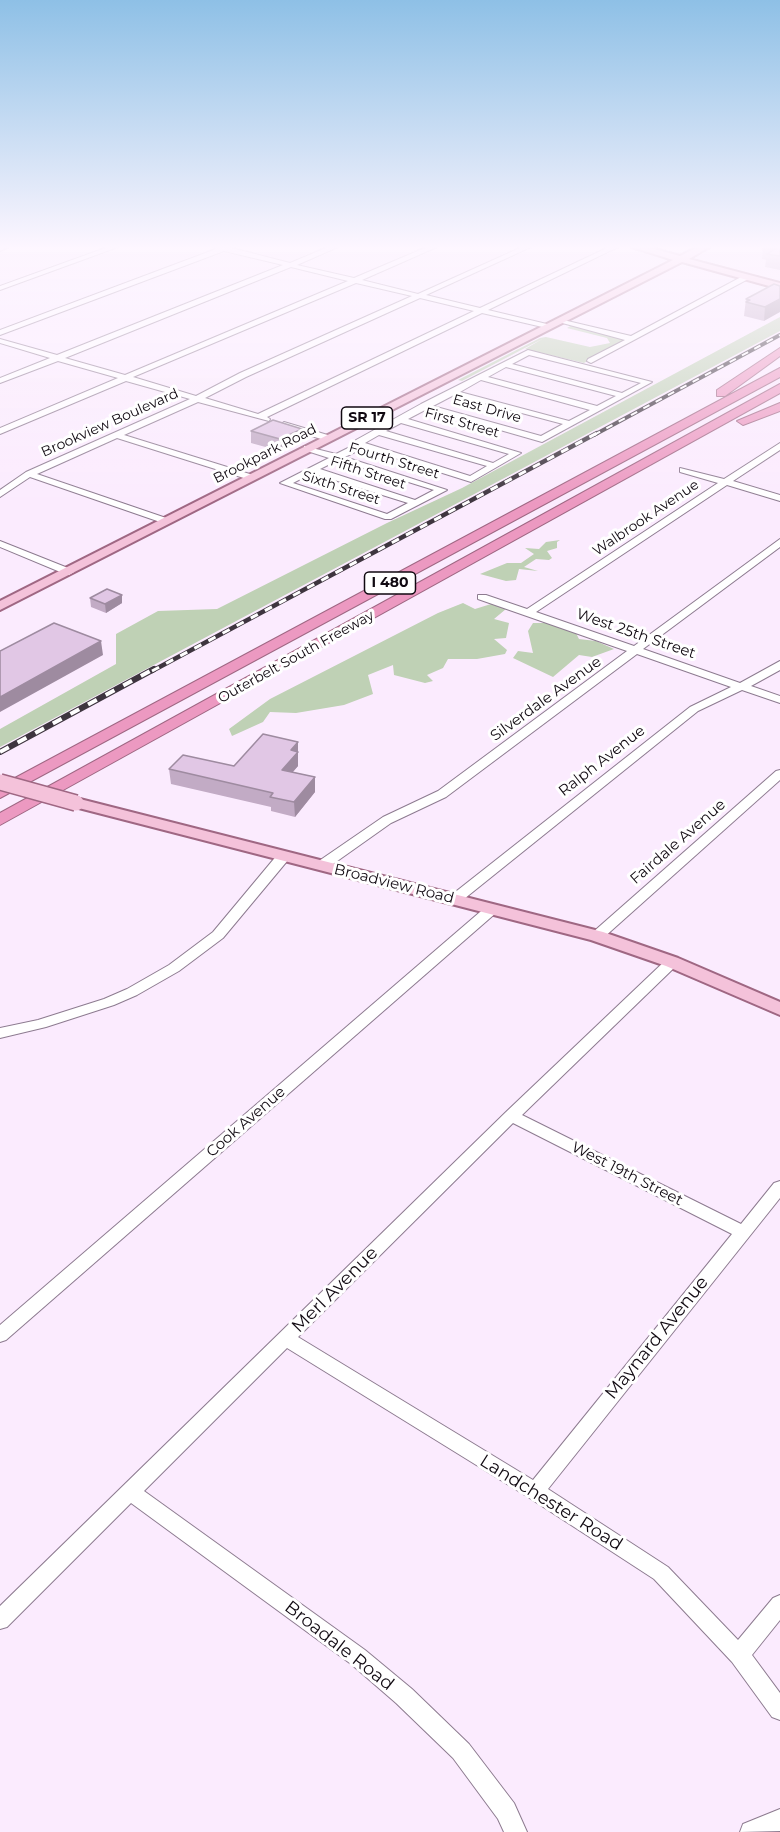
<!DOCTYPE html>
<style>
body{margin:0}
canvas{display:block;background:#fbebfe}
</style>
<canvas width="780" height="1832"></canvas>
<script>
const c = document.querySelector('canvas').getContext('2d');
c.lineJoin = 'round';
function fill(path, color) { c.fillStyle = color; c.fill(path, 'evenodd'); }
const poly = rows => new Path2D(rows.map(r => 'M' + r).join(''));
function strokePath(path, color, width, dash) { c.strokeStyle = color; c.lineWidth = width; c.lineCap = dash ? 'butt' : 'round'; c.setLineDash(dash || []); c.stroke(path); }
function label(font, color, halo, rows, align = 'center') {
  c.font = font + ' Montserrat,sans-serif'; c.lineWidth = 6; c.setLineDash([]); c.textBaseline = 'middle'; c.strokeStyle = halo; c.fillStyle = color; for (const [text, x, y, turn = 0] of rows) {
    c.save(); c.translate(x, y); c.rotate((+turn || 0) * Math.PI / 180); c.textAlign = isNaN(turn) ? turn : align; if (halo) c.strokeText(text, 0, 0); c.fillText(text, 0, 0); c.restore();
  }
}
fill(poly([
 [780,317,780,331,0,747,0,729,116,664,116,634,158,611,217,609,387,523,462,488],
 [572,325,629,339,584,363,525,349,544,338,462,381,458,380,540,338,546,337,590,347,610,343,607,338,567,328],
 [560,540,557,542,557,548,547,551,552,558,549,560,536,559,524,567,538,571,519,569,516,580,506,581,480,574,507,563,521,563,534,554,525,548,539,549,546,542],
 [463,603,475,609,491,604,506,609,494,619,509,623,506,638,494,639,507,650,505,654,477,659,448,659,443,668,427,675,433,681,425,683,394,675,393,665,368,675,373,694,344,705,296,713,270,712,263,722,232,736,229,729,270,699,438,613],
 [533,623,547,623,576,633,579,639,596,641,614,649,592,657,579,655,553,677,513,658,518,651,533,653,528,631]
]), '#bfd1b5');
const minor = poly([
 [0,247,8,247,0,251,0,247],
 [108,247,118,247,0,290,0,286,108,247],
 [213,247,228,247,290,263,328,247,338,247,297,265,354,278,427,247,437,247,362,280,418,294,522,247,531,247,426,295,480,308,609,247,618,247,488,310,551,325,551,329,482,313,267,417,270,419,269,421,198,402,124,435,253,475,253,479,247,479,117,438,37,474,169,519,169,523,163,523,30,477,0,497,0,490,26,472,190,399,126,381,0,434,0,428,118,378,58,361,0,383,0,378,50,358,0,343,0,339,57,355,283,265,224,251,0,335,0,330,216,249,213,247],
 [291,267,348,281,125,375,65,358,291,267],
 [356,283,412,296,240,373,196,396,133,377,356,283],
 [420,298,474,311,258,414,205,398,246,377,420,298],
 [743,276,750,278,591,363,587,361,588,359,625,340,555,321,559,319,631,336,743,276],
 [528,350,652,382,542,442,427,409,408,419,521,453,471,482,363,448,345,457,447,490,391,519,385,519,280,483,329,458,304,450,304,446,336,454,356,444,356,440,421,404,528,350],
 [529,355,641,383,622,393,512,364,529,355],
 [506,367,616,396,597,406,488,377,506,367],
 [481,380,590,410,569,421,460,392,481,380],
 [454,395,563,424,541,436,433,406,454,395],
 [401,423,509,454,493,463,386,431,401,423],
 [379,435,487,466,470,476,365,443,379,435],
 [338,460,434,490,415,500,320,469,338,460],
 [312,473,408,503,387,514,293,483,312,473],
 [284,422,331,436,332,438,328,441,281,427,280,425,284,422],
 [780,443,780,450,733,481,780,495,780,501,727,485,536,612,634,646,780,539,780,547,643,649,740,683,780,661,780,670,751,686,780,696,780,703,742,690,698,711,459,903,449,903,447,900,449,897,690,707,731,687,637,654,446,797,391,823,326,869,316,869,314,866,316,863,383,817,438,791,627,651,478,599,478,595,486,595,527,609,718,483,680,472,680,468,724,479,780,443],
 [0,541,73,570,74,572,69,575,65,574,0,547,0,541],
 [780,770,780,780,602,939,592,939,590,936,592,933,776,771,780,770],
 [283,853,288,854,289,857,288,860,223,938,179,971,137,995,114,1005,46,1027,0,1038,0,1028,38,1020,104,999,127,989,169,965,213,932,278,854,283,853],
 [492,905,497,906,499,909,497,912,6,1340,0,1342,0,1325,487,906,492,905],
 [672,958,677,959,679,962,677,965,522,1115,741,1224,774,1183,780,1181,780,1198,548,1489,668,1567,738,1640,773,1598,780,1595,780,1620,752,1655,780,1693,780,1720,772,1717,732,1662,654,1579,528,1497,287,1348,144,1491,365,1650,412,1689,469,1744,514,1803,527,1832,504,1832,498,1819,453,1758,396,1703,351,1664,131,1503,7,1627,0,1629,0,1606,506,1112,667,959,672,958],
 [513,1123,732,1234,533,1480,298,1337,513,1123],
 [780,1809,780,1831,740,1832,743,1824,780,1809]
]);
const major = poly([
 [632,247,647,247,680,256,698,247,709,247,689,259,780,283,780,289,682,262,0,610,0,601,673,260,632,247],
 [76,798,603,932,678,958,780,1002,780,1015,666,966,591,940,71,806,68,803,76,798]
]);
const highway = poly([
 [780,348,780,356,725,396,717,396,717,390,780,348],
 [780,368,780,377,0,798,0,786,780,368],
 [780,384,780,393,0,825,0,813,780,384],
 [780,403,780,411,743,425,737,421,780,403]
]);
strokePath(minor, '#8d7b90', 2);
strokePath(major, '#9f6783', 4);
strokePath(highway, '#9f6783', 2);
fill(minor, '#fff');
fill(major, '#f4c2da');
fill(highway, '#ec99c1');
const railFar2 = poly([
 [594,435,780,335]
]);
const railFar1 = poly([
 [152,671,597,433]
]);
const rail = poly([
 [0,752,154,669]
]);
strokePath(railFar2, '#3e353f', 4);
strokePath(railFar1, '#3e353f', 4.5);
strokePath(rail, '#3e353f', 6);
strokePath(railFar2, '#fff', 2, [7]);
strokePath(railFar1, '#fff', 3, [8]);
strokePath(rail, '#fff', 4, [10]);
const majorBridge = poly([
 [0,782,76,803]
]);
strokePath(majorBridge, '#9f6783', 18, []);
strokePath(majorBridge, '#f4c2da', 15);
fill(poly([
 [763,247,780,247,780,270,765,267,766,260,762,259],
 [774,284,764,321,744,316,746,299],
 [302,429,302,440,280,451,251,443,251,431],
 [90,598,122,603,106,613,91,607],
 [298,757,298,766,293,772,315,777,315,792,295,817,271,811,271,807,171,784,169,769,234,766]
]), '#c2abc5');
fill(poly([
 [780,299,780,312,764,321,765,307],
 [302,429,302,440,280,451,280,439],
 [122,595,122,603,106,613,105,604],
 [101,641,103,655,0,712,0,697],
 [298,742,298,766,282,784,282,770,291,750],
 [315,777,315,792,295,817,294,802]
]), '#9e8ba0');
const building = poly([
 [773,247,780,247,780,256,767,254,777,248,773,247],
 [774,284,780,286,780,299,765,307,746,302,750,300,746,299,774,284],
 [273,420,302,429,280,439,251,431,273,420],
 [107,589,122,595,105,604,90,598,107,589],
 [54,623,101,641,0,697,0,651,54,623],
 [263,734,298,742,291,750,298,752,282,770,315,777,294,802,270,797,273,793,169,769,183,755,234,766,263,734]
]);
fill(building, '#e1c7e5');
strokePath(building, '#9e8ba0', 1.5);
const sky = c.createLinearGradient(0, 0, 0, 504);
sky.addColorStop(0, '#8ec0e6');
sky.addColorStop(0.49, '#fdf6ff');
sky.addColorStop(1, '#fdf6ff00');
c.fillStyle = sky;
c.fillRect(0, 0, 780, 504);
label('14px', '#100911', '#fff', [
 ["East Drive",487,409,16],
 ["Brookview Boulevard",110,423,-24],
 ["First Street",462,423,16],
 ["Brookpark Road",265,454,-27],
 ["Fourth Street",394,461,17],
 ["Fifth Street",368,473,18],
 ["Sixth Street",341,488,18],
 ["Walbrook Avenue",646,518,-34],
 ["Outerbelt South Freeway",296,657,-29]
]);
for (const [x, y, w] of [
 [367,418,51],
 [390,583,51]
]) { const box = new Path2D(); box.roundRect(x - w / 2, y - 11, w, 22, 4.5); c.fillStyle = '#fff'; c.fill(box); strokePath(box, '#100911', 1.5); }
label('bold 14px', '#100911', null, [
 ["SR 17",367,418],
 ["I 480",390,583]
]);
label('15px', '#100911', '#fff', [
 ["West 25th Street",636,634,19],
 ["Silverdale Avenue",546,699,-36],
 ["Ralph Avenue",602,761,-38],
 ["Fairdale Avenue",678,842,-41],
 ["Broadview Road",394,884,14],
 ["Cook Avenue",246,1122,-41],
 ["West 19th Street",627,1174,27]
]);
label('18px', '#100911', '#fff', [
 ["Merl Avenue",335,1290,-45],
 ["Maynard Avenue",657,1338,-51],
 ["Landchester Road",551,1503,32],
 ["Broadale Road",339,1646,38]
]);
</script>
